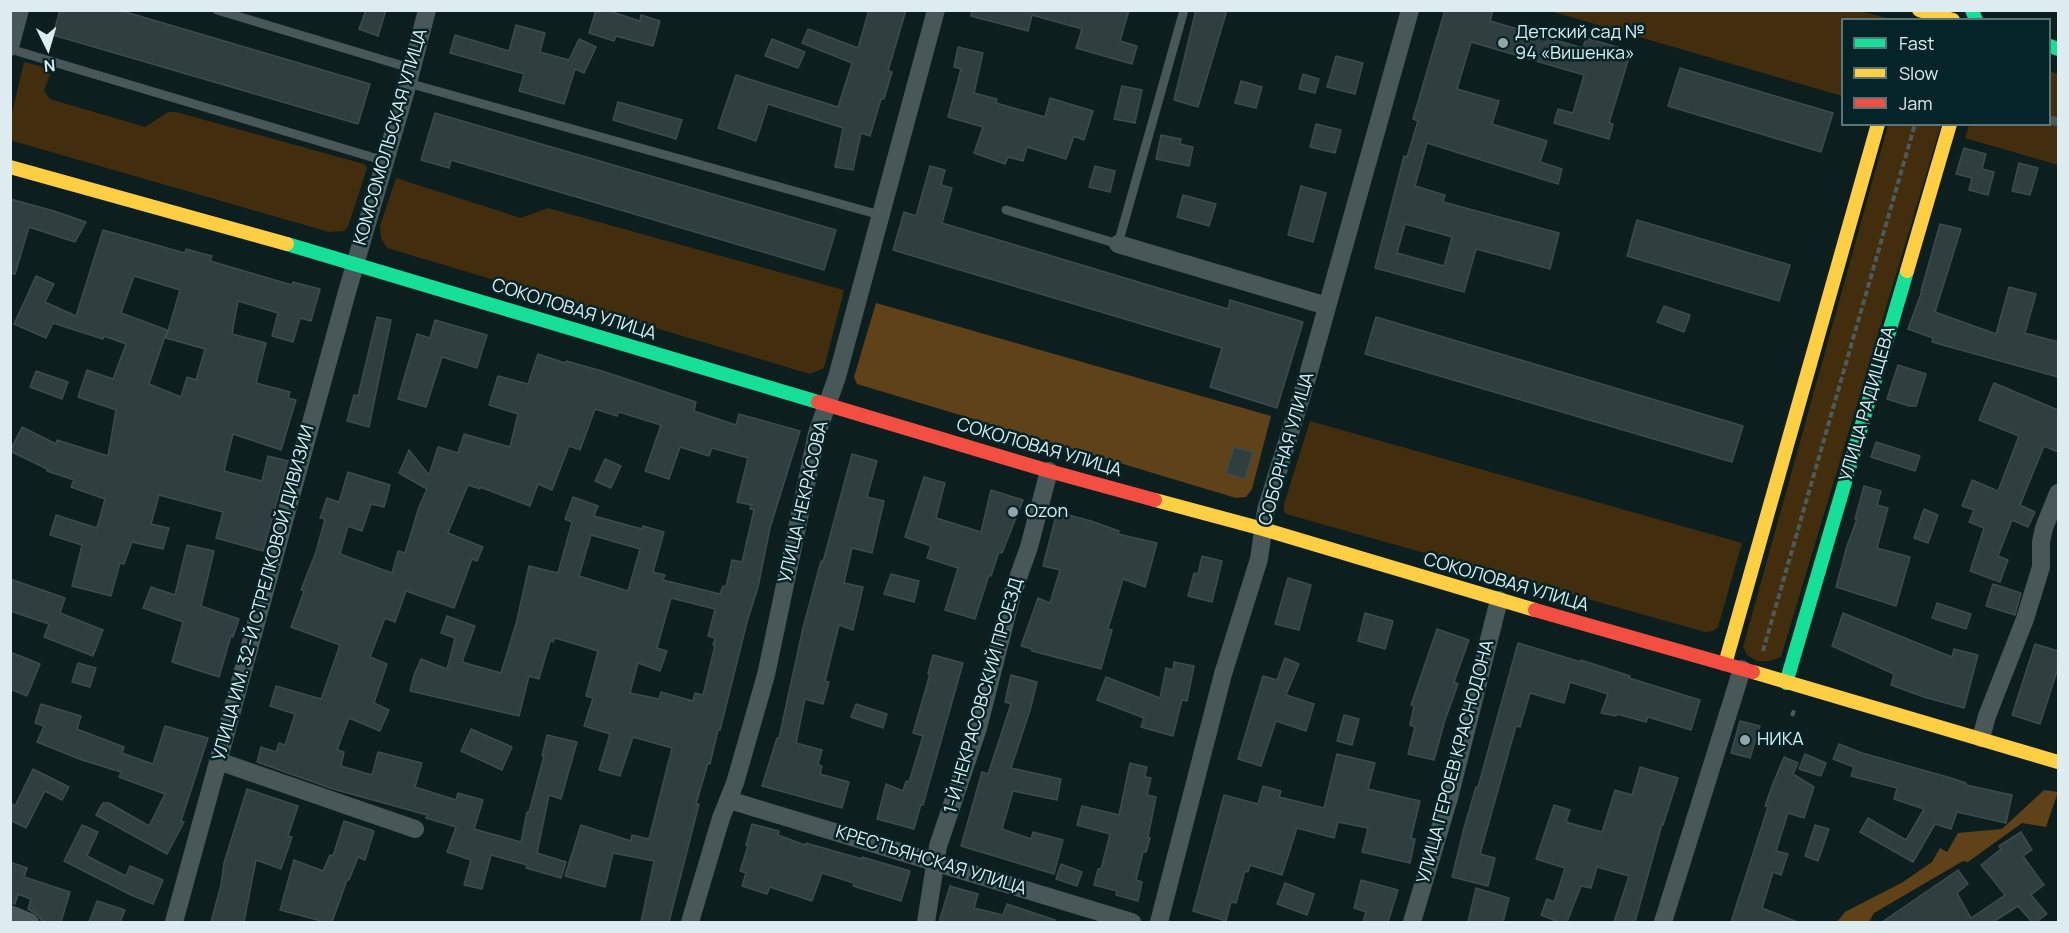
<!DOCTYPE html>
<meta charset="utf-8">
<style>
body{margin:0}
#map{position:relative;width:2069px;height:933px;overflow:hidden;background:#0d1e1f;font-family:Manrope,sans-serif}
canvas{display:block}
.frame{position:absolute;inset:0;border:12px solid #ddedef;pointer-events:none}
.legend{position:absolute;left:1841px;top:18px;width:210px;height:108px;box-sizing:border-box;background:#052427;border:2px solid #5b7477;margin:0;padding:8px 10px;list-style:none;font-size:18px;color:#ddedef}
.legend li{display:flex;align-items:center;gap:12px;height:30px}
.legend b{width:30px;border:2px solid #5b7477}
.north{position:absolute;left:18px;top:18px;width:60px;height:60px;-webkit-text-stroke:4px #052427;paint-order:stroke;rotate:175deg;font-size:16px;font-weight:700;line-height:24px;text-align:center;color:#ddedef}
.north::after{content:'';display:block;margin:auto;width:21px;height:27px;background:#ddedef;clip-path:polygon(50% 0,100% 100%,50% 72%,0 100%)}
</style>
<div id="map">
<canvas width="2069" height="933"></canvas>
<div class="frame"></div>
<ul class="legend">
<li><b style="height:8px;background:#16e098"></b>Fast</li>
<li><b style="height:8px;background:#ffcf43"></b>Slow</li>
<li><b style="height:8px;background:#f24e42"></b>Jam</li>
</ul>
<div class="north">N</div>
</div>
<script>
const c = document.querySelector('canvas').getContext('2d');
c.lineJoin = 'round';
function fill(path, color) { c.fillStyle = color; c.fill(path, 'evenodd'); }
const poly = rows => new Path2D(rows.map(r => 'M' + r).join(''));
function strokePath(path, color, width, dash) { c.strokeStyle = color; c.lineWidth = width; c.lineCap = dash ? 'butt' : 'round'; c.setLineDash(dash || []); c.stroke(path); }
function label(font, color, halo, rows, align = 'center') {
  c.font = font + ' Manrope,sans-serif'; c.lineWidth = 5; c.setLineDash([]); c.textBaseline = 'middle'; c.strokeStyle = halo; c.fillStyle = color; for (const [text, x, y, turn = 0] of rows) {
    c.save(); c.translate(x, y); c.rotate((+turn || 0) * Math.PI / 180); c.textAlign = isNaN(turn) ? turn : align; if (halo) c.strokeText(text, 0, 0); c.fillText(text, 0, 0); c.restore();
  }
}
fill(poly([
 [1859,11,1890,19,1842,20,1842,96,1550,11],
 [24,62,44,67,50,74,44,91,50,99,145,127,168,112,176,112,364,164,367,168,348,227,344,231,329,232,13,141,11,138,11,117],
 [2050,71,2058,74,2058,165,1965,138,1969,125,2050,124],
 [1888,125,1941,125,1781,657,1770,661,1757,661,1747,655,1743,647],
 [396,178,521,218,548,208,844,290,824,368,810,374,387,248,381,238,380,226],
 [1310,421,1742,543,1718,627,1713,631,1705,632,1286,514,1284,511,1284,504]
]), '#422d0d');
fill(poly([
 [876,303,1271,416,1252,489,1246,497,1236,498,857,384,854,377],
 [2044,790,2058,792,2046,827,2022,823,1968,862,1963,861,1874,913,1869,922,1837,922,1845,912,1903,882,1932,862,1940,848,1947,852,1958,833,2002,829]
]), '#604219');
const building = poly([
 [60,10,119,10,370,84,358,124,53,35,60,10],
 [366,10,386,10,378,36,359,29,366,10],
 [596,10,606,10,640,21,641,15,660,21,653,46,616,36,614,41,589,33,596,10],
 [869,10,906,10,888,71,892,72,884,99,881,99,870,136,861,133,853,170,835,167,843,128,768,104,756,141,718,128,736,75,838,107,852,63,802,43,808,29,858,48,869,10],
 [972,10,1129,10,1120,41,1137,46,1132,64,1076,48,1082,29,1032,15,1028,31,971,16,972,10],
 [1196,10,1227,10,1198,107,1174,100,1196,10],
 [1445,10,1493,10,1490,21,1583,48,1586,38,1631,51,1609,123,1613,124,1609,139,1554,123,1558,109,1573,113,1584,75,1471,42,1457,89,1499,101,1492,124,1547,141,1540,162,1562,169,1558,184,1427,143,1415,186,1445,195,1443,202,1559,233,1550,269,1476,249,1464,292,1375,268,1404,156,1407,157,1418,121,1413,119,1445,10],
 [1405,224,1452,237,1444,266,1397,253,1405,224],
 [516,25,545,33,540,52,569,60,579,39,596,47,584,73,575,69,564,104,519,91,524,74,450,53,455,35,509,51,516,25],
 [772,39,805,52,798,68,765,56,772,39],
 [958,47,983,53,974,93,997,99,996,103,1045,117,1050,98,1093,111,1084,140,1074,136,1066,159,1027,147,1023,161,1008,157,1005,164,974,153,983,127,948,117,961,69,954,67,958,47],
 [1336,56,1363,63,1355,94,1327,87,1336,56],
 [1680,68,1833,113,1821,152,1668,106,1680,68],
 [1303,74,1319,79,1315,93,1299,89,1303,74],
 [1241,81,1262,87,1256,108,1235,103,1241,81],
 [1122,86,1142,90,1135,123,1114,119,1122,86],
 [618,102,682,120,676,139,613,120,618,102],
 [435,113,836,230,824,270,451,160,449,168,421,160,435,113],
 [1316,124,1341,130,1335,153,1310,147,1316,124],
 [1161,135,1181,139,1180,144,1193,147,1189,166,1156,159,1161,135],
 [1964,148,1986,154,1982,169,1994,172,1988,195,1969,190,1972,178,1956,174,1964,148],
 [2019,163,2038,168,2030,195,2012,191,2019,163],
 [930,166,945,170,941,185,952,188,942,223,1228,309,1230,300,1303,322,1277,408,1210,387,1222,348,893,250,904,212,916,216,930,166],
 [1095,166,1115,171,1110,192,1089,187,1095,166],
 [1301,186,1326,193,1313,242,1288,235,1301,186],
 [1183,195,1216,204,1209,226,1177,217,1183,195],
 [10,199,54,211,86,222,75,242,29,227,15,274,10,273,10,199],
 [1637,220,1790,265,1779,301,1627,256,1637,220],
 [1940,224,1961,229,1935,312,1996,334,2009,287,2036,294,2025,333,2058,342,2058,377,1932,342,1933,338,1908,329,1922,291,1921,291,1940,224],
 [103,230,185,253,186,249,212,256,210,261,292,285,293,282,320,289,311,321,300,318,293,342,272,336,278,313,238,301,232,334,266,343,256,383,290,392,288,398,296,400,281,450,233,434,224,471,262,481,268,456,288,461,263,551,216,538,223,512,159,495,151,524,169,528,163,549,132,542,124,564,120,563,111,596,72,586,82,545,50,535,56,515,97,528,105,499,71,487,74,480,47,471,47,469,10,451,22,427,56,444,57,440,108,456,116,410,78,397,87,370,113,379,126,344,104,336,103,339,53,323,46,338,14,324,36,276,54,284,45,302,76,316,103,230],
 [134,276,180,290,166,338,205,349,196,380,187,377,181,397,149,384,167,330,121,313,134,276],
 [1664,306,1690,315,1684,332,1657,322,1664,306],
 [377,317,391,320,369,427,347,421,354,395,358,396,377,317],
 [1376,317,1743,426,1732,462,1365,354,1376,317],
 [435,320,487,335,477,368,442,357,426,407,398,399,417,334,430,338,435,320],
 [538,354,565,363,566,361,602,371,696,402,694,411,736,425,739,414,800,431,770,528,758,587,747,622,720,730,718,730,710,764,708,763,696,804,699,804,669,922,641,922,654,861,613,853,605,887,565,876,581,825,631,841,632,835,649,839,672,748,633,737,620,776,599,770,610,734,584,726,593,698,586,696,598,651,555,638,553,642,550,641,539,679,529,676,519,716,410,691,414,675,421,659,447,669,455,638,441,633,447,616,475,626,462,662,501,673,517,620,529,566,558,573,572,522,565,519,573,497,598,506,594,516,642,529,643,526,664,532,653,572,665,575,663,580,720,594,723,586,726,587,732,560,742,562,754,510,750,509,751,505,737,502,748,458,712,448,709,456,680,447,669,479,645,471,661,425,619,412,617,416,595,409,580,450,569,446,552,490,538,484,530,506,480,487,480,489,468,485,448,533,483,547,477,561,472,559,454,608,406,591,395,622,385,618,370,657,387,664,374,703,389,710,380,731,349,718,337,750,344,752,341,766,372,775,378,752,422,763,415,787,456,800,458,793,483,800,474,829,521,842,527,812,529,812,544,756,542,756,547,735,577,742,561,799,549,795,537,853,566,862,561,878,526,868,527,865,491,855,482,889,464,885,471,860,447,852,456,827,426,818,427,815,333,789,257,762,261,747,276,752,279,743,285,745,295,714,270,706,276,686,321,699,340,645,291,627,304,591,301,590,316,552,325,519,320,518,327,498,339,502,348,472,390,485,384,507,371,504,362,531,348,526,340,554,392,573,398,551,405,553,419,507,427,489,399,473,409,450,429,475,438,447,458,453,464,434,510,447,518,414,489,405,498,376,528,384,538,354],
 [591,535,640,549,628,591,579,576,591,535],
 [671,598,715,609,708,636,715,638,713,645,715,645,703,695,695,693,693,701,661,692,659,699,630,693,638,663,660,671,667,651,657,648,671,598],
 [1898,365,1926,374,1916,406,1909,406,1887,399,1898,365],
 [36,371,68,382,62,399,30,387,36,371],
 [1994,383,2058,410,2058,452,2044,446,2020,505,2035,512,2028,527,2012,520,1998,556,2008,560,2000,582,1970,571,1984,528,1969,522,1974,510,1962,506,1972,480,1998,491,2019,436,1979,420,1994,383],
 [1876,442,1920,456,1915,471,1871,457,1876,442],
 [1234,447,1253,452,1245,479,1226,473,1234,447],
 [852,454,877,461,867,497,884,501,872,553,852,548,844,583,863,587,853,630,839,625,825,681,829,682,823,704,805,699,796,743,822,750,818,765,822,766,820,774,849,782,842,808,762,786,777,738,779,738,803,628,821,561,823,562,852,454],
 [605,459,621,466,611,488,595,481,605,459],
 [924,477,945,483,936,518,981,532,991,490,1023,500,1002,553,999,552,991,576,989,575,975,619,945,610,958,568,927,558,931,546,905,537,924,477],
 [1864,486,1881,491,1877,505,1888,508,1877,548,1910,557,1896,606,1836,587,1847,546,1857,519,1855,519,1864,486],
 [1924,509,1938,515,1928,543,1914,538,1924,509],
 [1057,512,1091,521,1119,531,1118,534,1157,543,1145,587,1123,579,1108,629,1112,630,1101,669,1032,651,1032,649,1021,646,1038,598,1050,603,1060,570,1043,566,1057,512],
 [187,545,214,551,201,606,239,619,233,637,231,636,219,677,172,662,183,622,143,608,151,587,175,595,187,545],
 [1202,556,1222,561,1212,602,1188,596,1194,573,1198,574,1202,556],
 [891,574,919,581,914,602,884,594,891,574],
 [1288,578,1311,585,1299,630,1275,624,1288,578],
 [10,579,65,598,60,613,103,630,93,656,44,637,49,624,10,611,10,579],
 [1993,584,2021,593,2015,615,1986,606,1993,584],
 [1937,603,1971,614,1966,629,1932,618,1937,603],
 [1365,613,1393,621,1385,649,1358,641,1365,613],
 [1843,613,1952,657,1954,649,1978,655,1964,708,1924,697,1891,685,1894,674,1832,646,1843,613],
 [1437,629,1469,640,1454,682,1458,684,1445,720,1434,760,1408,754,1415,727,1410,725,1414,706,1411,705,1437,629],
 [1518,643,1581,662,1581,660,1630,676,1629,678,1700,700,1691,730,1648,717,1646,722,1617,714,1616,716,1601,713,1608,694,1570,682,1564,703,1530,693,1520,727,1516,726,1480,854,1495,858,1488,886,1452,877,1464,828,1476,787,1478,787,1518,643],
 [2035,644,2058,651,2058,668,2040,724,2012,715,2035,644],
 [10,652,40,664,27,696,10,689,10,652],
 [933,655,963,663,928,787,923,805,921,804,914,829,877,819,886,784,903,791,906,781,909,782,923,736,913,733,930,674,928,674,933,655],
 [1285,658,1299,664,1286,695,1314,704,1306,731,1276,721,1261,766,1238,759,1263,676,1277,680,1285,658],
 [1174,662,1194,666,1187,701,1182,700,1173,736,1141,727,1144,718,1097,700,1106,677,1160,698,1166,668,1173,670,1174,662],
 [78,663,96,668,90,687,72,682,78,663],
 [1011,675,1037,682,1031,707,1011,768,1061,779,1057,800,1013,791,1002,829,1031,839,1033,832,1063,840,1054,874,961,846,982,772,988,774,1011,704,1005,702,1011,675],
 [41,704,81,716,77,729,124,747,122,753,153,764,165,726,208,738,181,821,184,822,167,854,96,815,103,803,109,803,149,826,165,794,119,777,121,772,82,760,37,742,44,726,35,723,41,704],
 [856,704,887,714,883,728,851,717,856,704],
 [1344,715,1359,719,1352,745,1337,741,1344,715],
 [1740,721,1760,726,1750,758,1731,753,1740,721],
 [471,729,512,747,502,770,461,751,471,729],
 [1839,744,1862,753,1951,778,1966,783,1966,785,2012,795,2006,823,1957,812,1951,829,1935,824,1913,862,1860,832,1868,818,1906,840,1924,809,1894,799,1897,788,1851,776,1854,767,1833,759,1839,744],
 [1337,754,1375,763,1368,789,1420,801,1411,838,1415,839,1410,863,1362,852,1368,828,1338,822,1334,838,1297,828,1282,875,1250,865,1248,872,1245,871,1236,903,1231,902,1226,921,1193,911,1224,795,1258,804,1263,786,1281,791,1279,797,1324,808,1337,754],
 [1805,754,1826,763,1821,776,1799,769,1805,754],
 [1784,757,1798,763,1793,774,1814,787,1804,818,1788,813,1776,851,1788,854,1781,875,1773,872,1762,908,1797,922,1731,922,1768,807,1765,806,1772,786,1784,757],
 [1130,763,1147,767,1145,777,1151,778,1147,795,1156,797,1148,837,1150,838,1146,852,1143,852,1136,880,1142,882,1138,901,1116,895,1117,891,1094,885,1098,869,1101,869,1110,834,1077,825,1082,806,1119,815,1130,763],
 [1640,767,1678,778,1663,825,1662,824,1635,922,1614,922,1629,876,1597,867,1591,888,1581,886,1567,922,1559,922,1541,915,1547,899,1554,902,1565,868,1536,859,1554,805,1570,810,1566,822,1602,832,1615,790,1632,795,1640,767],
 [33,769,69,787,62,800,45,791,26,828,10,820,10,803,15,806,33,769],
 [247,789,298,806,288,836,292,837,281,869,256,860,244,922,211,922,221,885,224,863,247,789],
 [344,821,374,831,365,860,358,857,349,880,347,880,332,922,325,922,280,910,294,860,323,871,330,855,333,856,344,821],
 [752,824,779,831,778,835,805,845,806,843,862,859,862,857,910,871,901,901,853,886,854,883,822,873,812,901,770,887,767,894,742,886,746,873,740,871,748,846,746,845,752,824],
 [82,825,98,832,87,856,126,876,130,866,163,880,153,904,131,895,64,861,82,825],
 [1815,825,1829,829,1818,861,1805,856,1815,825],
 [2021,832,2032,850,2023,856,2044,885,2031,895,2047,914,2036,922,2032,922,2018,906,1993,922,1882,922,1958,870,1968,884,1957,893,1971,918,2005,895,1981,865,2001,849,1999,846,2021,832],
 [10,862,27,868,24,877,70,892,61,922,48,922,41,920,38,915,28,909,31,899,18,894,15,904,10,903,10,862],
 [1061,864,1082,872,1077,886,1056,879,1061,864],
 [1361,880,1398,890,1388,922,1363,922,1366,912,1354,908,1361,880],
 [1285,883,1314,894,1307,915,1277,904,1285,883],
 [950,886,978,894,974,908,1003,915,1007,904,1055,920,1054,922,939,922,950,886],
 [1476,888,1509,898,1503,922,1468,922,1476,888],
 [97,901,125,910,120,922,89,922,97,901]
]);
fill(building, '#2f3e3f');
strokePath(building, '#3d4b4c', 1.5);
strokePath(poly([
 [1763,651,1915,124],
 [1792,716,1795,708]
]), '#4d5a5b', 4, [6, 3]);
strokePath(poly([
 [217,10,410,68],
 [10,49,385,161],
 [408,83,880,215],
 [2050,120,2058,122],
 [1006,210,1118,244,1184,10]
]), '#485758', 9);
strokePath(poly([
 [10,47,20,10],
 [1118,244,1327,306],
 [1981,738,1987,716,2025,619,2041,567,2041,542,2044,528,2058,493],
 [218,761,415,829],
 [729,800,1132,922],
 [10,914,30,922],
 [174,922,347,292,408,83,427,10],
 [690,922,721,818,735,783,766,675,817,433,837,377,936,10],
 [926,922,938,846,978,728,1012,595,1029,547,1049,471],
 [1159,922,1223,674,1259,559,1266,510,1308,375,1410,10],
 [1412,922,1449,798,1499,600],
 [1663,922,1742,669]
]), '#485758', 18);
strokePath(poly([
 [1972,10,1976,20],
 [2050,46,2058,49],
 [287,244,818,402],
 [1786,683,1907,271]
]), '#16e098', 14);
strokePath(poly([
 [1919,10,1953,20],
 [10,167,287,244],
 [1907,271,1950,124],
 [1155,500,1263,529,1535,610],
 [1725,664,1878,124],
 [1753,672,2058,762]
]), '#ffcf43', 14);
strokePath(poly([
 [818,402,1049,471,1155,500],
 [1535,610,1753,672]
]), '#f24e42', 14);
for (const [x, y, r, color] of [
 [1503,43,6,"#94a5a6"],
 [1013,512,6,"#94a5a6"],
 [1745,740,6,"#94a5a6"]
]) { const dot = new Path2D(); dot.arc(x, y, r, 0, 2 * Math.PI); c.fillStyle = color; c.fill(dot); strokePath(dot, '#052427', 2); }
label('18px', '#ddedef', '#052427', [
 ["Детский сад №",1515,33],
 ["94 «Вишенка»",1515,54],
 ["Ozon",1025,512],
 ["НИКА",1757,740]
], 'left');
label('18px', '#ddedef', '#052427', [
 ["КОМСОМОЛЬСКАЯ УЛИЦА",391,137,-74],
 ["СОКОЛОВАЯ УЛИЦА",574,310,17],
 ["УЛИЦА РАДИЩЕВА",1868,404,-74],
 ["СОКОЛОВАЯ УЛИЦА",1039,448,16],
 ["СОБОРНАЯ УЛИЦА",1287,449,-74],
 ["УЛИЦА НЕКРАСОВА",804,502,-77],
 ["СОКОЛОВАЯ УЛИЦА",1506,583,16],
 ["УЛИЦА ИМ. 32-Й СТРЕЛКОВОЙ ДИВИЗИИ",264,593,-75],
 ["1-Й НЕКРАСОВСКИЙ ПРОЕЗД",984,696,-74],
 ["УЛИЦА ГЕРОЕВ КРАСНОДОНА",1456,762,-75],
 ["КРЕСТЬЯНСКАЯ УЛИЦА",931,861,17]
]);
</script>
